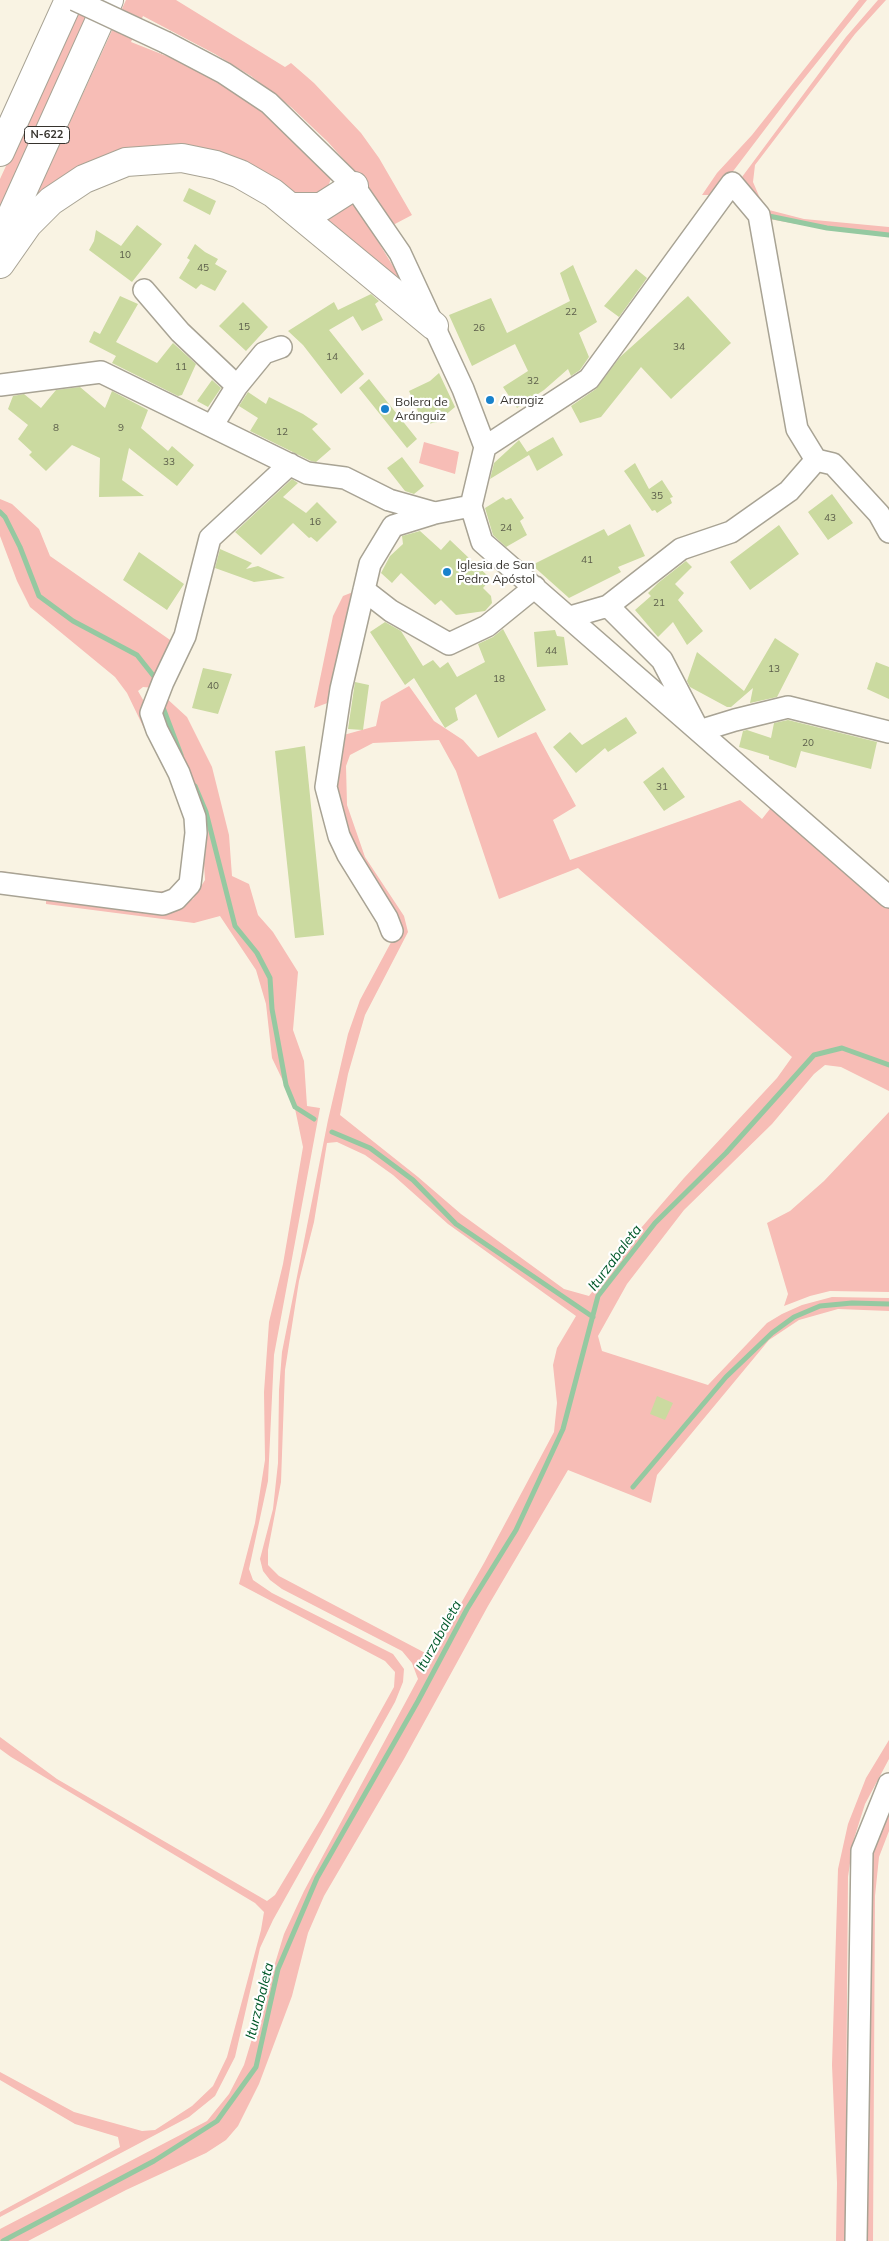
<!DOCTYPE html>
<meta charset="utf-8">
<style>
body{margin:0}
canvas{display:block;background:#f9f3e3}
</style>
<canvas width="889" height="2241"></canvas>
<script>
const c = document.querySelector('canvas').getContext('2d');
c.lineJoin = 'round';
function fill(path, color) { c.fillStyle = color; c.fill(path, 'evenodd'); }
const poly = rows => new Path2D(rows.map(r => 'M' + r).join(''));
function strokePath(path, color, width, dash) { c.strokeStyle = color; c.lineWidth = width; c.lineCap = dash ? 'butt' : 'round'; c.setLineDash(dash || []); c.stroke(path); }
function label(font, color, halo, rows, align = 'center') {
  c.font = font + ' Mulish,sans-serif'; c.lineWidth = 4.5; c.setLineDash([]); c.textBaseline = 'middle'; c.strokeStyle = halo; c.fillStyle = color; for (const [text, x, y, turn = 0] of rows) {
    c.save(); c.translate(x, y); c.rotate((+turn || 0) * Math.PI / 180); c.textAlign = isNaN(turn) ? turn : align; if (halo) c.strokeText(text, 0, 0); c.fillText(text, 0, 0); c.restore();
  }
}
fill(poly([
 [82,0,98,0,0,213,0,179],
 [126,0,176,0,285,67,291,63,314,83,361,133,379,158,412,215,393,225,368,187,328,142,291,107,251,76,215,54,143,16,131,42,179,61,233,90,292,134,332,175,328,187,322,193,299,198,196,154,46,191,36,196],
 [859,0,867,0,794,91,715,195,702,195,717,173,752,135],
 [878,0,886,0,855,34,755,165,753,182,759,196,769,210,804,219,889,227,889,234,797,224,769,219,742,187,742,177,846,37],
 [351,197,402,281,396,286,312,215],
 [424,442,459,452,455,474,419,463],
 [0,499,12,504,39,529,50,556,173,642,154,688,143,687,138,691,146,705,152,729,183,792,191,818,192,838,188,870,184,886,176,895,167,898,154,899,0,875,0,871,152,892,167,891,178,881,186,862,188,824,181,799,153,747,127,693,115,677,30,607,17,581,0,536],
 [358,590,338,699,314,708,333,616,343,596],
 [409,686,434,721,463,740,478,757,536,732,576,806,553,820,570,860,740,800,762,819,773,805,889,906,889,1091,841,1067,825,1065,814,1074,772,1124,684,1210,627,1284,598,1336,602,1351,708,1385,767,1323,782,1314,802,1305,832,1297,889,1298,889,1311,838,1309,799,1320,769,1340,657,1475,651,1503,568,1470,488,1606,404,1759,324,1896,308,1933,292,1996,259,2084,238,2126,226,2140,206,2153,126,2190,28,2241,0,2241,0,2229,207,2121,229,2094,244,2065,284,1934,304,1891,418,1679,412,1663,402,1651,282,1589,270,1580,263,1571,260,1559,273,1509,278,1463,279,1390,282,1352,328,1120,348,1034,360,1000,396,933,335,810,340,736,376,726,381,702],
 [439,740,456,771,499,899,578,868,792,1057,777,1078,684,1178,635,1235,589,1296,564,1289,461,1214,418,1177,340,1115,348,1074,365,1015,408,932,404,916,365,857,347,805,346,766,350,755,373,743],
 [337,1142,365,1155,393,1175,448,1224,576,1316,557,1348,553,1365,557,1403,554,1432,484,1563,431,1656,279,1576,268,1565,268,1550,281,1482,285,1370,299,1281,314,1222,327,1143],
 [164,696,187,717,212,767,229,835,232,876,249,884,258,915,273,932,298,972,293,1030,304,1061,307,1106,320,1108,274,1355,268,1481,249,1569,253,1580,272,1593,393,1654,404,1669,403,1682,395,1702,273,1920,260,1948,235,2057,215,2096,189,2117,0,2217,0,2212,120,2147,118,2137,75,2124,0,2080,0,2072,74,2112,142,2131,155,2130,192,2106,213,2086,227,2057,261,1930,264,1912,255,1903,11,1757,0,1749,0,1737,57,1779,267,1901,275,1895,323,1815,394,1687,395,1672,385,1661,239,1584,255,1523,265,1460,264,1392,269,1322,283,1264,303,1147,294,1104,272,1058,266,1004,256,970,220,916,194,923,46,904,46,891,177,906,193,899,205,880,201,815,158,724],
 [889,1112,889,1292,830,1291,810,1296,784,1306,788,1294,767,1223,790,1211,824,1181],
 [889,1740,889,1759,865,1804,853,1842,848,1877,845,2241,836,2241,837,2183,832,2065,838,1869,848,1824,866,1778],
 [889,1794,889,1831,879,1857,875,1896,873,2241,860,2241,864,1873]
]), '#f7bdb6');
strokePath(poly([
 [764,215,827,228,889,235],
 [0,512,5,517,20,547,39,596,73,621,137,655,156,679],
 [162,705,181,755],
 [195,786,206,812,235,926,257,953,270,978,272,1009,286,1085,295,1107,314,1119],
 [332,1132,370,1148,413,1180,456,1224,593,1317],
 [633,1487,726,1377,772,1333,794,1317,820,1306,852,1303,889,1304],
 [3,2241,154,2161,217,2121,256,2067,278,1969,317,1878,418,1701,467,1609,516,1530,563,1429,598,1296,655,1223,726,1153,814,1055,842,1048,889,1065]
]), '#95c9a1', 5);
fill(poly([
 [189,188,216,201,210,215,183,201],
 [137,225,162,244,132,282,89,250,94,241,96,230,121,246],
 [195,244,205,252,218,259,215,264,227,271,215,291,201,284,196,289,179,278,190,260,187,258],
 [573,265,597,322,579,333,589,357,580,370,571,376,568,369,544,390,517,408,503,387,528,371,515,344,472,366,449,315,491,298,507,333,570,301,560,273],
 [636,269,647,278,619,317,604,306],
 [371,294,379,301,375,304,383,320,362,331,353,316,329,330,364,374,341,394,303,345,288,331,334,302,338,310],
 [120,296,138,304,116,342,157,363,173,343,196,364,182,395,178,396,112,363,116,356,89,342,94,331,100,334],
 [688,296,731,343,671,399,641,367,601,417,580,423,571,406,596,389,620,357],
 [243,302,268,327,246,351,219,326],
 [439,373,455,407,437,422,424,425,409,391,430,381],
 [369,379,417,439,407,448,359,388],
 [212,380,221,388,208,407,197,401],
 [80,387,105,408,112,391,148,410,141,428,168,451,172,446,194,465,177,486,129,448,122,480,144,496,99,497,100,458,72,445,46,471,29,455,32,452,18,439,28,425,8,409,13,396,24,394,41,408,56,390],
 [248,392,266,404,269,397,303,414,318,424,312,429,331,449,316,462,311,461,250,431,258,418,239,406],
 [553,437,563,455,537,471,529,455,490,479,494,463,519,440,527,452],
 [402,457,424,486,414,494,405,491,387,468],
 [635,463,649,489,662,480,673,497,670,498,672,503,657,513,655,510,652,511,624,471],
 [292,479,298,483,283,497,306,513,317,502,337,522,317,542,311,537,309,538,293,523,261,555,235,532],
 [832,494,853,523,828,540,808,512],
 [503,497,506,500,511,498,524,518,520,521,527,535,506,547,493,535,485,508],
 [630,524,645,556,618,567,621,572,569,598,532,565,604,529,608,536],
 [779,525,799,554,750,590,730,562],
 [420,531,441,550,450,540,491,579,483,588,491,596,492,603,485,611,456,615,441,600,435,605,401,573,392,583,381,573,390,556,403,544,402,536],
 [220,549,252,563,246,569,258,566,285,578,254,582,215,568],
 [139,552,184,584,167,610,123,580],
 [686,561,692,567,675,584,684,593,678,600,703,631,687,645,673,622,658,637,635,610,651,596,648,593,658,583],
 [385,622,401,631,423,666,433,660,440,668,448,662,457,677,485,662,478,644,493,637,503,629,546,710,498,738,476,694,455,708,458,720,445,728,414,678,405,685,370,632],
 [555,630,557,636,564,637,568,665,537,667,534,632],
 [775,638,799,654,777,697,750,703,753,688,731,707,727,707,690,687,687,681,697,652,744,691],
 [876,662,889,667,889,699,867,689],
 [203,668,232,674,218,714,192,708],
 [355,682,369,685,363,730,348,729],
 [626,717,637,733,608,752,605,748,576,773,553,747,570,732,582,745],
 [788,720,877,742,871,769,801,751,796,768,769,759,769,756,739,747,743,731,747,730,771,738,774,723],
 [305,746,324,935,295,938,275,751],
 [663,767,685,797,664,811,643,782],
 [657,1396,673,1403,665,1420,650,1414]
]), '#cbdaa0');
const minor = poly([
 [167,43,224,73,269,103,354,186,400,253,463,389,485,447,471,506,482,542,889,897],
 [144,290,180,332,237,386],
 [0,385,101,372,307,473,345,478,389,500,435,513],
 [212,426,237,386,264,353,281,347],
 [485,447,589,379,732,183,759,215,797,429,816,460,833,464,879,514,889,532],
 [364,590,391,611,449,644,487,626,535,587],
 [608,606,681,549,731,532,789,491,816,460],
 [570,617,608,606,662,660,699,731,735,720,788,707,889,732],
 [0,883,163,904,176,899,190,884,196,833,195,817,179,773,157,730,151,713,163,682,185,636,210,538,290,464],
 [392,931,387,918,348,855,339,836,326,787,341,689,370,564,393,526,435,513,471,506],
 [856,2241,862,1851,889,1784]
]);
const highway = poly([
 [0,152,69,0],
 [291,207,321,207,354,186],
 [0,241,109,0],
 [0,264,28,224,51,201,84,179,126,162,182,158,216,165,240,174,273,193,434,326]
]);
strokePath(minor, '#a8a394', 24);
strokePath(highway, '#a8a394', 30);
strokePath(minor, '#fff', 21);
strokePath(highway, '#fff', 28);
const minorBridge = poly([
 [75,0,167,43]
]);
strokePath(minorBridge, '#a8a394', 24, []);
strokePath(minorBridge, '#fff', 21);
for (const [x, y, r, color] of [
 [490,400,5,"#1882cc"],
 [385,409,5,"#1882cc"],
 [447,572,5,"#1882cc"]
]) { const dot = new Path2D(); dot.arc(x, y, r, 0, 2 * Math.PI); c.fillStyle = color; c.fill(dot); strokePath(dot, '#fff', 2); }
label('10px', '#5b5d4a', null, [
 ["10",125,255],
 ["45",203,268],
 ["22",571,312],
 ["15",244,327],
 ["26",479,328],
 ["34",679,347],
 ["14",332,357],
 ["11",181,367],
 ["32",533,381],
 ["8",56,428],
 ["9",121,428],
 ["12",282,432],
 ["33",169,462],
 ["35",657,496],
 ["43",830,518],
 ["16",315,522],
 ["24",506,528],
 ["41",587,560],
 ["21",659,603],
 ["44",551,651],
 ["13",774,669],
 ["18",499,679],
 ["40",213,686],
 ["20",808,743],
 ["31",662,787]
]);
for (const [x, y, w] of [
 [47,135,45]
]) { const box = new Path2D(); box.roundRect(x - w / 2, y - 8.5, w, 17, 4); c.fillStyle = '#fff'; c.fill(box); strokePath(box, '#36332d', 1); }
label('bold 11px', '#36332d', null, [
 ["N-622",47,135]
]);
label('12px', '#36332d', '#fff', [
 ["Arangiz",500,400],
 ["Bolera de",395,402],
 ["Aránguiz",395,416],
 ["Iglesia de San",457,565],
 ["Pedro Apóstol",457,579]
], 'left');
label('italic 14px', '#00592a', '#fff', [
 ["Iturzabaleta",615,1258,-53],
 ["Iturzabaleta",439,1636,-61],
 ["Iturzabaleta",260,2001,-76]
]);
</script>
